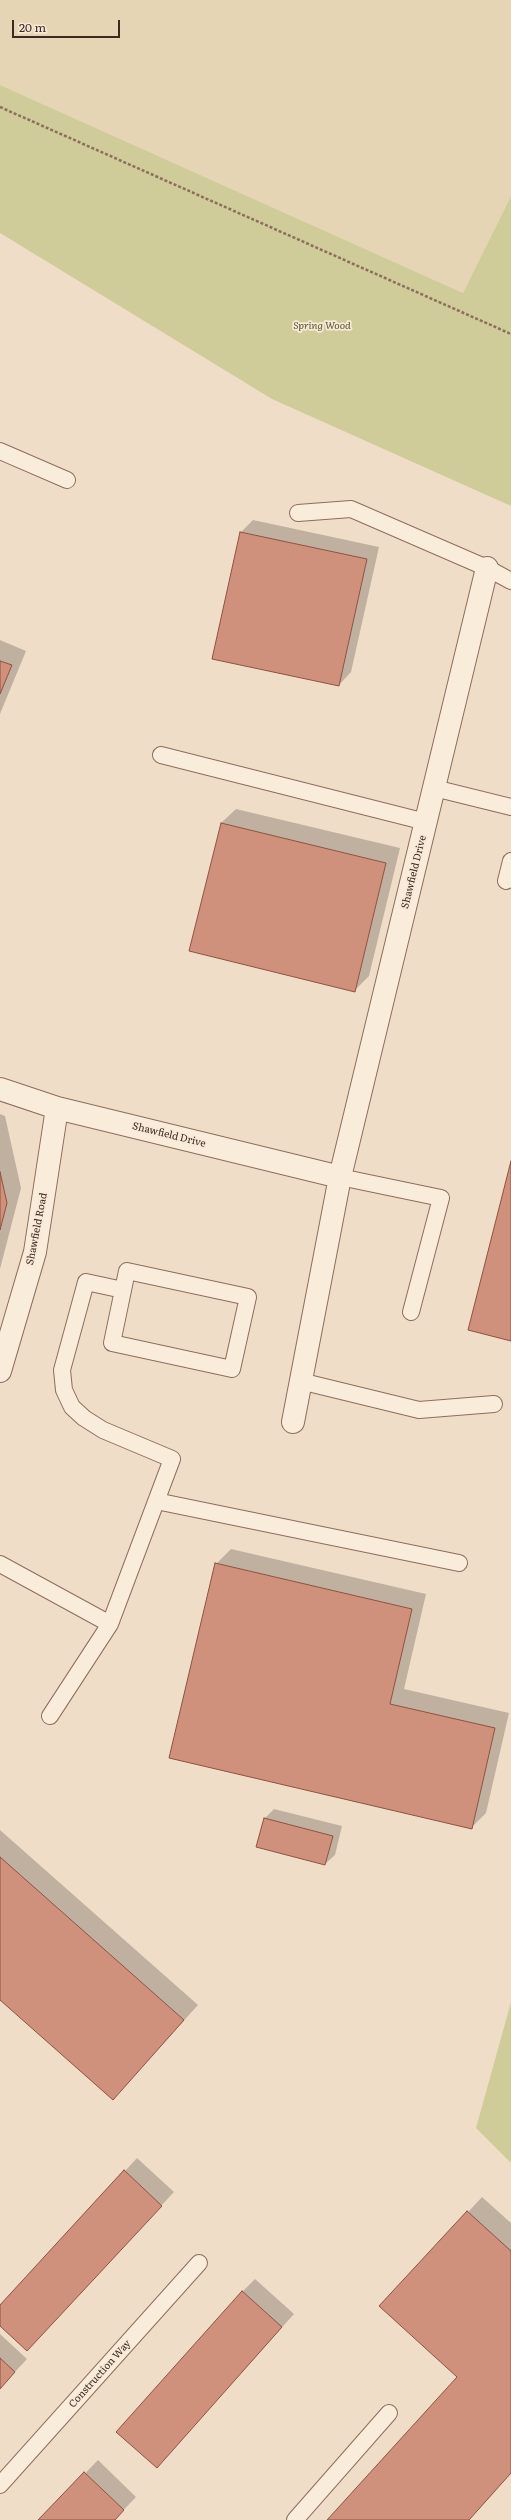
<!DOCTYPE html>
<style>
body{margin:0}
#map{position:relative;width:511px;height:2520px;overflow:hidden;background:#f0ddc7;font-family:Literata,serif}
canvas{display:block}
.scale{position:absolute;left:12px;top:20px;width:108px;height:18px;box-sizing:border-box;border:2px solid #3d2920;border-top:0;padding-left:5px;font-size:12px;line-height:14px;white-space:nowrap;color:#3d2920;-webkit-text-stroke:3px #f7e8d7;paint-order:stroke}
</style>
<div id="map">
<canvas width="511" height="2520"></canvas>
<div class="scale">20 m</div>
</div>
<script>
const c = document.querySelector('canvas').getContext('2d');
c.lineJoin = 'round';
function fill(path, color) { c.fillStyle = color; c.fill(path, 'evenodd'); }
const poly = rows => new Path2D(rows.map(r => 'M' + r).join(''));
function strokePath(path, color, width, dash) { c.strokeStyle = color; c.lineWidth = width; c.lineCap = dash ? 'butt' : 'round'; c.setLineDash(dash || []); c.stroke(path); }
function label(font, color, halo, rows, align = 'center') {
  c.font = font + ' Literata,serif'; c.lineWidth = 3.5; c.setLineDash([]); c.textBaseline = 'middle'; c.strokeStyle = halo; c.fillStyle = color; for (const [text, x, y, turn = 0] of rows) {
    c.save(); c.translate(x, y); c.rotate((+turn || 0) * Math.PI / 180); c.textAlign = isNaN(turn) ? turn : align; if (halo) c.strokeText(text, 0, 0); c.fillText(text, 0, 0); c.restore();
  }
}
fill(poly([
 [0,0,511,0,511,196,463,293,0,85]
]), '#e6d5b4');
fill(poly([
 [0,85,463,293,511,196,511,506,272,399,0,233],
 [511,2002,511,2163,476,2128]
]), '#cfcc9a');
fill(poly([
 [253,520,379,547,351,672,339,685,241,532],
 [0,640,26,651,0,714],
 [236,809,400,848,369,976,354,991,221,823],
 [0,1114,5,1116,21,1188,0,1269],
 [231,1549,426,1594,404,1689,509,1713,486,1813,471,1828,216,1564],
 [274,1809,342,1826,335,1855,325,1864,264,1819],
 [0,1830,198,2005,113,2099,0,1998],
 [137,2158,174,2192,27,2350,0,2325,0,2307],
 [482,2197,511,2223,511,2473,469,2520,329,2520,459,2377,381,2306],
 [255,2279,294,2314,157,2467,242,2292],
 [0,2334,27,2359,0,2388],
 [98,2460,136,2497,114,2520,40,2520]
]), '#0003');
const building = poly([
 [240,532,367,559,339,686,212,659,240,532],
 [0,661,12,665,0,694,0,661],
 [221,823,386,863,355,992,189,951,221,823],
 [511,1161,511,1341,468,1330,511,1161],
 [0,1172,7,1203,0,1230,0,1172],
 [215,1563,412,1609,390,1704,495,1728,472,1829,169,1758,215,1563],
 [264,1818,333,1836,325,1865,256,1847,264,1818],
 [0,1857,184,2020,113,2100,0,2000,0,1857],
 [124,2170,162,2206,27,2351,0,2326,0,2305,124,2170],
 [467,2211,511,2251,511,2473,469,2520,327,2520,457,2377,379,2306,467,2211],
 [242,2291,282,2327,157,2468,116,2432,242,2291],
 [0,2358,15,2372,0,2389,0,2358],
 [84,2472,124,2510,115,2520,38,2520,84,2472]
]);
fill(building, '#cf917c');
strokePath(building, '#8d5241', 1);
const service = poly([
 [0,451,67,480],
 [298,513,351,509,487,568,511,581],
 [161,755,426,822],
 [434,788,511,807],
 [506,881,511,861],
 [340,1177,441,1198,411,1312],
 [127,1271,248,1297,232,1369,112,1343,127,1271],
 [300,1381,419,1410,494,1404],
 [156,1501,459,1563],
 [0,1564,110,1624,172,1459,103,1430,84,1418,72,1407,64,1390,62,1370,86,1282,123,1290],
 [50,1716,110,1624],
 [0,2485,199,2263],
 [295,2520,389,2413]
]);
const minor = poly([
 [0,1089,57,1108,340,1177],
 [0,1371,35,1252,57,1108],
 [293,1422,340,1177,487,568]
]);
strokePath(service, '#8d6d5c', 18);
strokePath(minor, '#8d6d5c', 24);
strokePath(poly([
 [0,107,511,334]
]), '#8d6d5c', 2.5, [3, 2]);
strokePath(service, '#faecdb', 16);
strokePath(minor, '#faecdb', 22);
label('italic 10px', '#555a26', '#f7e8d7', [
 ["Spring Wood",322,326]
]);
label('10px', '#3d2920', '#f7e8d7', [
 ["Shawfield Drive",414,872,-76],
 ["Shawfield Drive",169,1135,14],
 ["Shawfield Road",37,1229,-79],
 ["Construction Way",100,2374,-48]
]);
</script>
